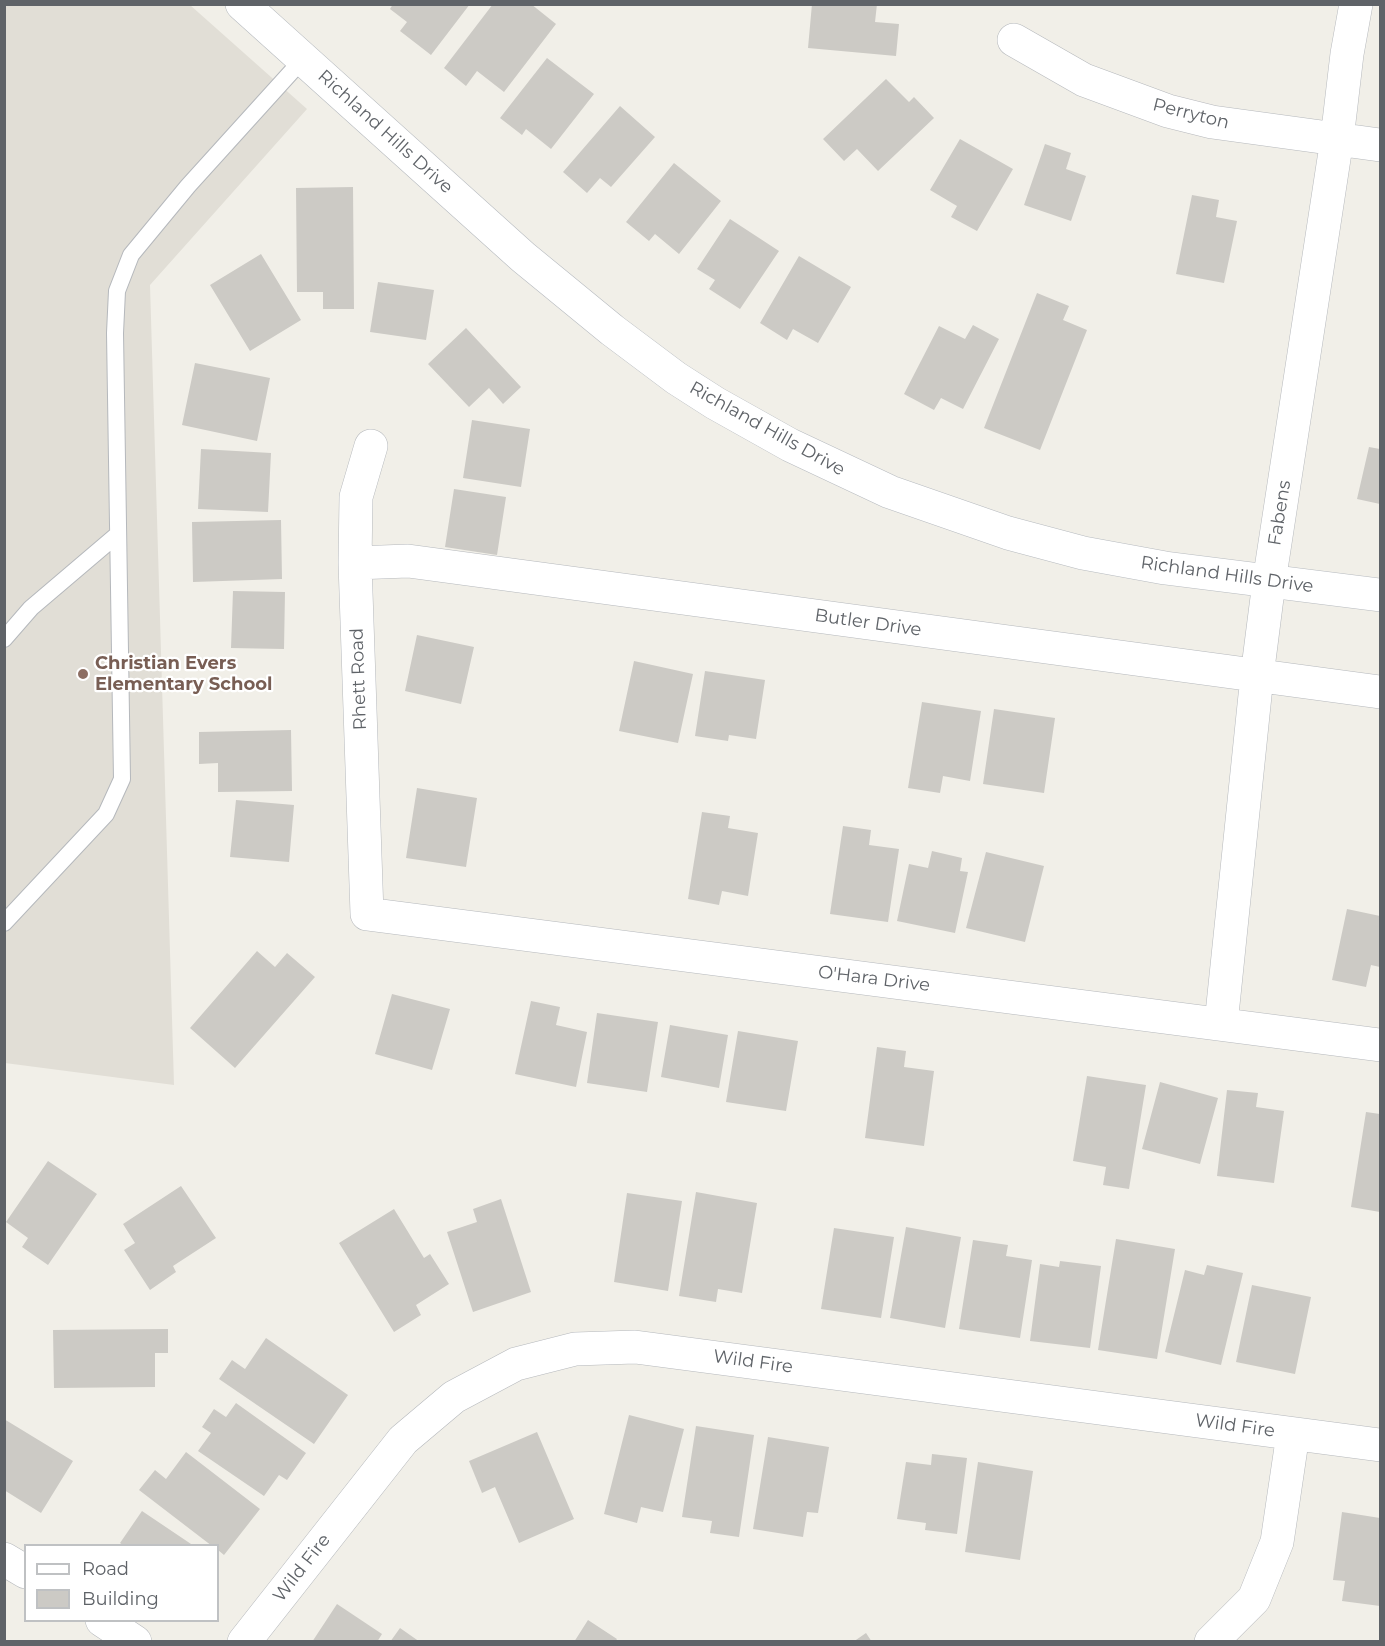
<!DOCTYPE html>
<style>
body{margin:0}
#map{position:relative;width:1385px;height:1646px;overflow:hidden;background:#f1efe8;font-family:Montserrat,sans-serif}
canvas{display:block}
.frame{position:absolute;inset:0;border:6px solid #5f6368;pointer-events:none}
.legend{position:absolute;left:24px;top:1544px;width:195px;height:78px;box-sizing:border-box;background:#fff;border:2px solid #bfc1c3;margin:0;padding:8px 10px;list-style:none;font-size:18px;color:#5f6368}
.legend li{display:flex;align-items:center;gap:12px;height:30px}
.legend b{width:30px;border:2px solid #bfc1c3}
</style>
<div id="map">
<canvas width="1385" height="1646"></canvas>
<div class="frame"></div>
<ul class="legend">
<li><b style="height:8px;background:#fff"></b>Road</li>
<li><b style="height:16px;background:#cccac5"></b>Building</li>
</ul>
</div>
<script>
const c = document.querySelector('canvas').getContext('2d');
c.lineJoin = 'round';
function fill(path, color) { c.fillStyle = color; c.fill(path, 'evenodd'); }
const poly = rows => new Path2D(rows.map(r => 'M' + r).join(''));
function strokePath(path, color, width, dash) { c.strokeStyle = color; c.lineWidth = width; c.lineCap = dash ? 'butt' : 'round'; c.setLineDash(dash || []); c.stroke(path); }
function label(font, color, halo, rows, align = 'center') {
  c.font = font + ' Montserrat,sans-serif'; c.lineWidth = 4.5; c.setLineDash([]); c.textBaseline = 'middle'; c.strokeStyle = halo; c.fillStyle = color; for (const [text, x, y, turn = 0] of rows) {
    c.save(); c.translate(x, y); c.rotate((+turn || 0) * Math.PI / 180); c.textAlign = isNaN(turn) ? turn : align; if (halo) c.strokeText(text, 0, 0); c.fillText(text, 0, 0); c.restore();
  }
}
fill(poly([
 [5,5,190,5,307,109,150,285,174,1085,5,1063]
]), '#e1ded6');
fill(poly([
 [393,4,470,4,431,55,400,31,407,22,390,9],
 [493,4,531,4,556,24,504,92,477,71,466,86,444,68],
 [812,4,877,4,875,22,899,24,896,56,808,48],
 [547,58,594,94,551,149,526,129,522,135,500,118],
 [886,79,909,102,914,97,934,118,878,171,857,149,844,161,823,139],
 [620,106,655,137,611,187,600,178,587,193,563,172],
 [960,139,1013,169,977,231,951,217,957,206,930,190],
 [1045,144,1071,153,1066,169,1086,176,1071,221,1024,205],
 [674,163,721,201,679,254,655,234,649,241,626,222],
 [353,187,354,309,323,309,323,292,297,292,296,188],
 [1192,195,1219,200,1216,217,1237,221,1224,283,1176,274],
 [730,219,779,251,740,309,709,289,715,280,697,269],
 [261,254,301,320,250,351,210,285],
 [799,256,851,287,818,343,793,329,787,340,760,323],
 [378,282,434,290,426,340,370,332],
 [1037,293,1069,306,1063,320,1087,330,1040,450,984,428],
 [973,325,999,339,963,409,941,398,934,410,904,394,939,326,965,339],
 [466,328,521,387,503,404,489,388,469,407,428,364],
 [195,363,270,378,257,441,182,425],
 [472,420,530,429,521,487,463,478],
 [1369,447,1380,449,1380,504,1357,499],
 [201,449,271,453,268,512,198,509],
 [454,489,506,497,497,555,445,547],
 [281,520,282,579,193,582,192,522],
 [233,591,285,592,284,649,231,648],
 [417,635,474,647,461,704,405,691],
 [634,661,693,674,678,743,619,731],
 [705,671,765,680,756,739,729,735,728,741,695,736],
 [922,702,981,711,970,781,943,776,940,793,908,788],
 [994,709,1055,718,1044,793,983,784],
 [291,730,292,791,218,792,218,763,199,764,199,732],
 [417,788,477,798,466,867,406,858],
 [236,800,294,805,289,862,230,857],
 [702,812,730,816,728,828,758,833,748,896,722,891,719,905,688,899],
 [843,826,871,830,869,845,899,849,888,922,830,914],
 [932,851,962,858,960,871,968,872,955,933,897,921,909,864,928,868],
 [986,852,1044,866,1025,942,966,928],
 [1347,909,1380,916,1380,967,1371,965,1366,987,1332,980],
 [257,951,275,967,287,953,315,977,235,1068,190,1028],
 [392,994,450,1009,432,1070,375,1054],
 [531,1001,560,1007,556,1025,587,1032,576,1087,515,1074],
 [597,1013,658,1022,647,1092,587,1083],
 [670,1025,728,1035,719,1088,661,1077],
 [738,1031,798,1041,786,1111,726,1102],
 [877,1047,906,1051,904,1067,934,1071,924,1146,865,1138],
 [1087,1076,1146,1085,1129,1189,1103,1185,1106,1167,1073,1161],
 [1160,1082,1218,1098,1200,1164,1142,1149],
 [1227,1090,1258,1093,1256,1107,1284,1111,1274,1183,1217,1176],
 [1366,1112,1380,1114,1380,1212,1351,1207],
 [48,1161,97,1194,48,1265,22,1247,28,1238,6,1222],
 [181,1186,216,1238,173,1266,176,1272,150,1290,124,1250,135,1243,123,1224],
 [696,1192,757,1203,742,1293,718,1289,716,1302,679,1296],
 [627,1193,682,1201,668,1291,614,1282],
 [501,1199,531,1292,473,1312,447,1232,477,1222,473,1209],
 [394,1209,424,1258,430,1254,449,1284,416,1305,421,1315,394,1332,339,1243],
 [906,1227,961,1237,945,1328,890,1318],
 [834,1228,894,1237,881,1318,821,1309],
 [1116,1239,1175,1249,1157,1359,1098,1350],
 [973,1240,1008,1245,1006,1256,1032,1260,1020,1338,959,1329],
 [1060,1261,1101,1266,1090,1348,1030,1341,1040,1264,1059,1267],
 [1207,1265,1243,1273,1221,1365,1165,1352,1185,1270,1204,1275],
 [1252,1285,1311,1297,1295,1374,1236,1362],
 [168,1329,168,1353,155,1353,155,1387,54,1388,53,1330],
 [266,1338,348,1395,314,1444,219,1379,232,1360,245,1369],
 [236,1403,306,1453,287,1480,279,1475,264,1496,198,1451,211,1433,202,1427,214,1409,226,1417],
 [629,1415,684,1429,663,1512,641,1507,637,1523,604,1514],
 [4,1419,73,1461,41,1513,4,1490],
 [696,1426,754,1435,739,1537,710,1533,712,1521,682,1517],
 [537,1432,574,1519,519,1543,495,1487,482,1493,469,1461],
 [768,1437,829,1447,818,1513,807,1512,803,1537,753,1529],
 [186,1452,260,1509,224,1555,218,1550,218,1546,212,1546,139,1490,155,1470,166,1479],
 [932,1454,967,1458,957,1534,925,1530,926,1523,897,1519,906,1462,931,1465],
 [978,1462,1033,1471,1020,1560,965,1552],
 [142,1511,194,1546,124,1546,120,1543],
 [1342,1512,1380,1518,1380,1606,1342,1601,1345,1581,1333,1580],
 [337,1604,382,1634,377,1642,312,1642],
 [588,1620,617,1639,615,1642,574,1642],
 [400,1628,420,1642,390,1642],
 [866,1633,872,1642,853,1642]
]), '#cccac5');
const lane = poly([
 [4,639,31,608,118,534],
 [4,923,106,814,122,779,115,333,117,291,131,255,188,186,303,59]
]);
const street = poly([
 [1014,40,1084,80,1168,111,1212,122,1380,145],
 [371,446,356,497,355,563,367,914,1380,1045],
 [355,563,408,561,1380,692],
 [1221,1024,1257,676,1269,582,1337,139,1347,54,1356,4],
 [4,1559,26,1572],
 [102,1620,135,1642],
 [244,1642,403,1440,454,1397,516,1364,575,1349,635,1347,1380,1445],
 [1211,1642,1254,1599,1277,1542,1293,1434]
]);
const secondary = poly([
 [242,4,523,257,612,330,676,378,715,403,790,445,890,492,1008,533,1083,553,1165,568,1380,595]
]);
strokePath(lane, '#b5b8bc', 18);
strokePath(street, '#b5b8bc', 34);
strokePath(secondary, '#b6babf', 34);
strokePath(lane, '#fff', 16);
strokePath(street, '#fff', 33);
strokePath(secondary, '#fff', 33);
for (const [x, y, r, color] of [
 [83,674,6,"#8d6e63"]
]) { const dot = new Path2D(); dot.arc(x, y, r, 0, 2 * Math.PI); c.fillStyle = color; c.fill(dot); strokePath(dot, '#fff', 2); }
label('18px', '#5f6368', '#fff', [
 ["Perryton",1191,114,14],
 ["Richland Hills Drive",385,132,42],
 ["Richland Hills Drive",767,429,29],
 ["Fabens",1280,513,-81],
 ["Richland Hills Drive",1227,575,8],
 ["Butler Drive",868,623,8],
 ["Rhett Road",359,679,-92],
 ["O'Hara Drive",874,979,7],
 ["Wild Fire",753,1362,8],
 ["Wild Fire",1235,1426,8],
 ["Wild Fire",302,1568,-52]
]);
label('bold 18px', '#785e54', '#fff', [
 ["Christian Evers",95,664],
 ["Elementary School",95,685]
], 'left');
</script>
